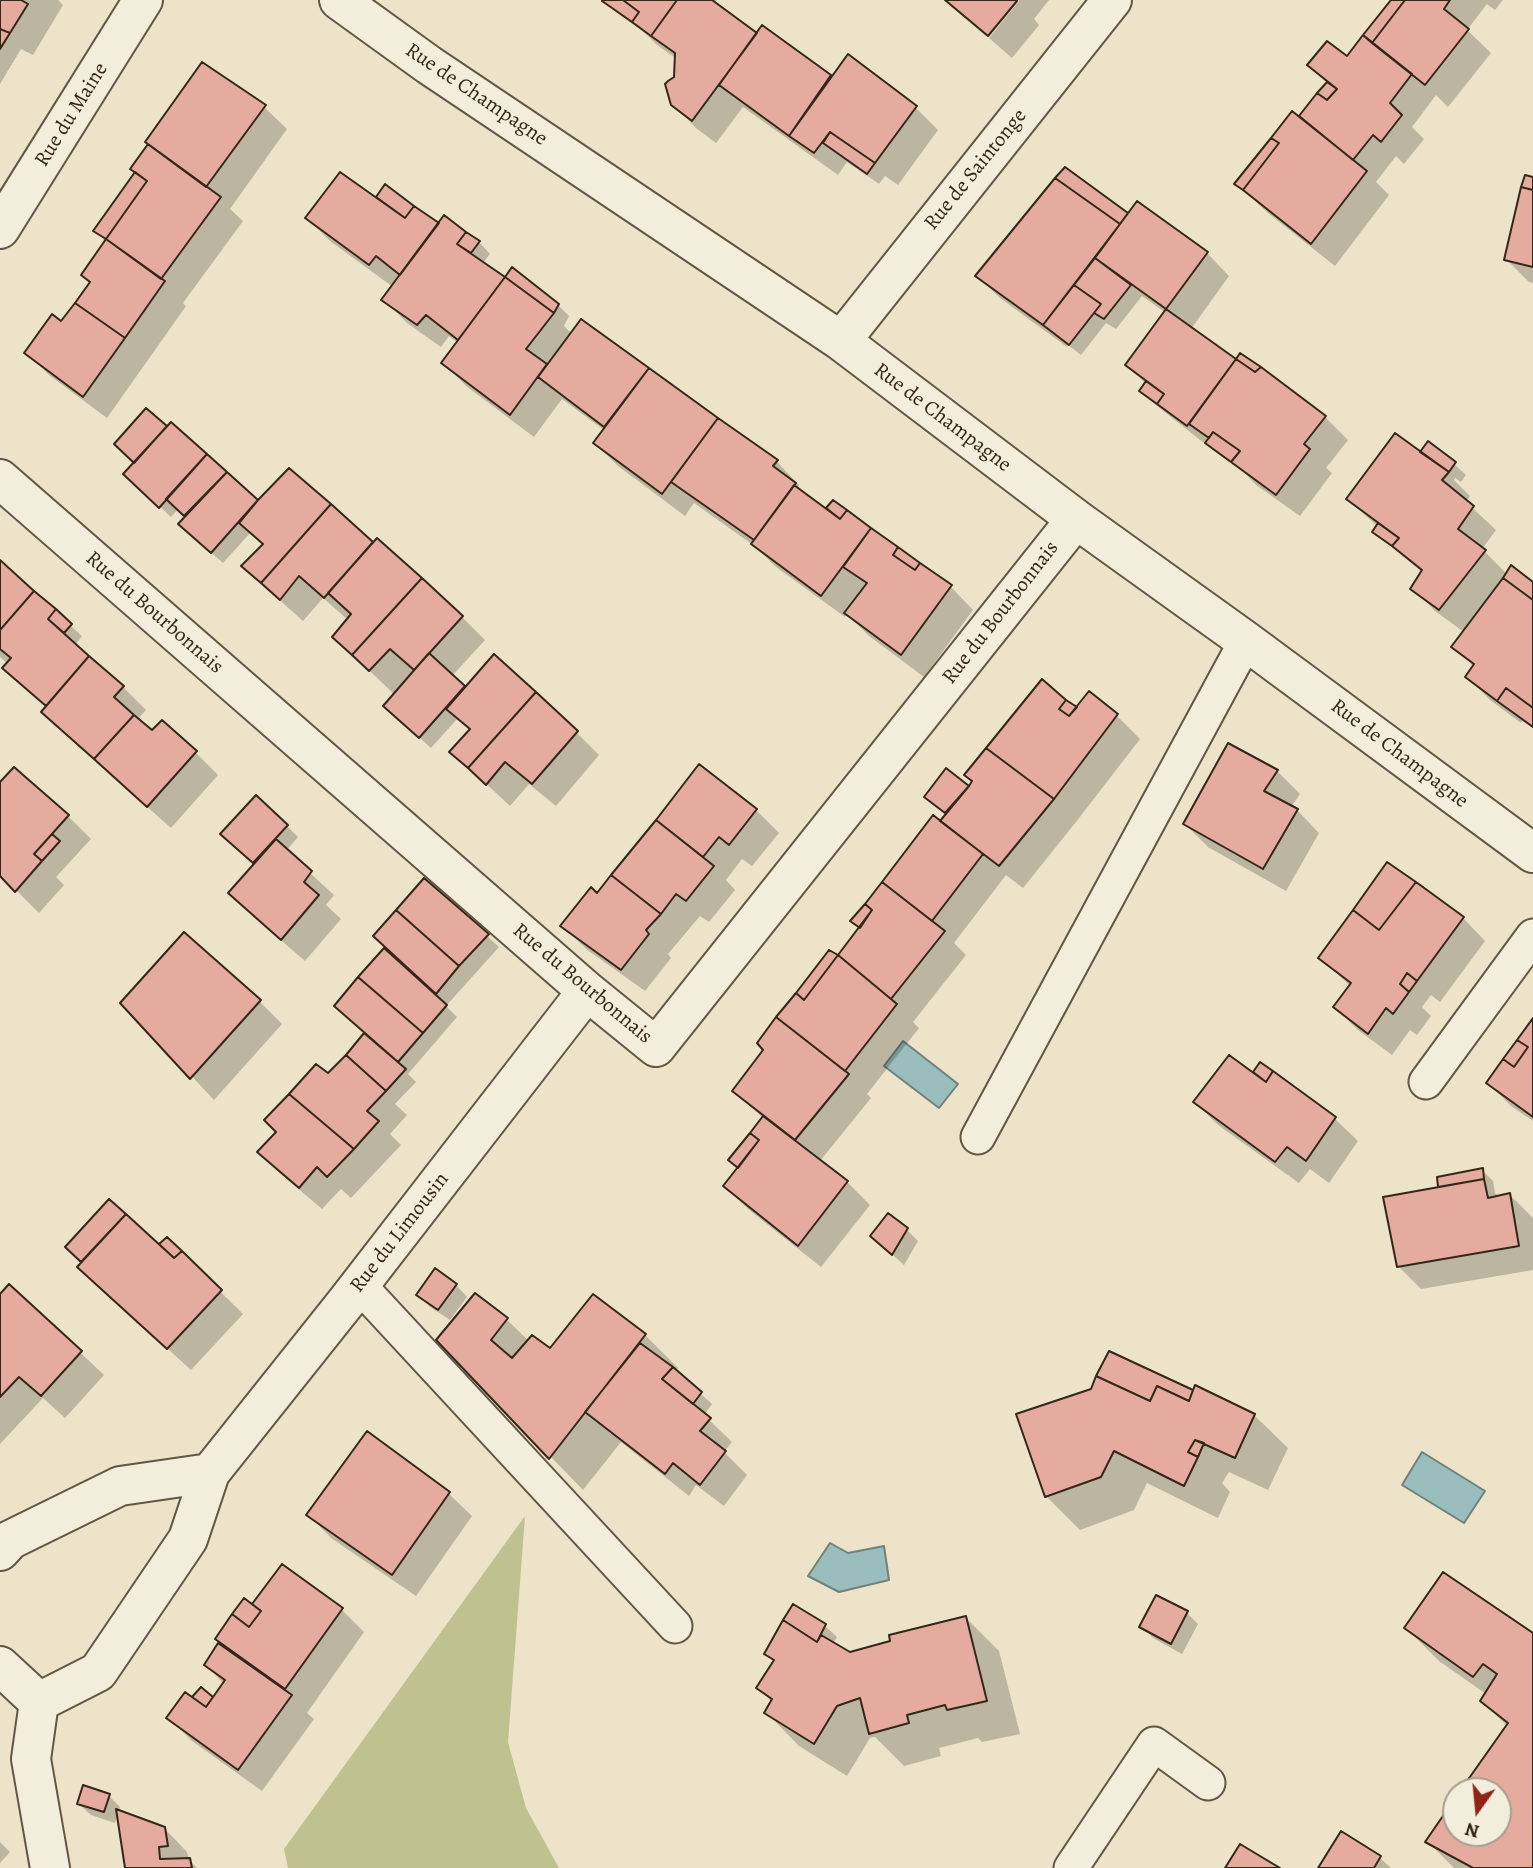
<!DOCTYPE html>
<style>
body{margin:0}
#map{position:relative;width:1533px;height:1868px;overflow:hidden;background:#ece3c8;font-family:Alegreya,serif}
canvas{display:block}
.north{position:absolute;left:1442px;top:1777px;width:70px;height:70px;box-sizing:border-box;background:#f3eddb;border:2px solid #a79e8d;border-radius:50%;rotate:195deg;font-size:19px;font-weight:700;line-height:28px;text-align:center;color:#342719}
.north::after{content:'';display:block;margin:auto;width:24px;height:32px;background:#8f2418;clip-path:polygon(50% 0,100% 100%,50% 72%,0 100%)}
</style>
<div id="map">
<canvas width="1533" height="1868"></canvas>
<div class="north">N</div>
</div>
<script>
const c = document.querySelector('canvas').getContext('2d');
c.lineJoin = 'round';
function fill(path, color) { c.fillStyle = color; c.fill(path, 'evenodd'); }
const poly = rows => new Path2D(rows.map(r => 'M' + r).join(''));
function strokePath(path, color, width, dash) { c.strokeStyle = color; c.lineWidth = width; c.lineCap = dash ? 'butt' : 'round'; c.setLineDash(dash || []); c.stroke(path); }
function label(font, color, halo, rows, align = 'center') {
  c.font = font + ' Alegreya,serif'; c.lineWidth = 7; c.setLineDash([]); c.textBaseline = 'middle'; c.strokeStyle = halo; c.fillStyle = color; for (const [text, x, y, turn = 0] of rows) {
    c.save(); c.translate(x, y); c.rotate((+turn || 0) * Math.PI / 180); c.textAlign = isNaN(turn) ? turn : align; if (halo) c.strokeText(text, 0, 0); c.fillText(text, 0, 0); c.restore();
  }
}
fill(poly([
 [525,1516,508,1742,526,1808,559,1868,288,1868,284,1849]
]), '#bfc190');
const water = poly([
 [903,1041,958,1084,939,1108,884,1066,903,1041],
 [1422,1452,1485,1491,1464,1523,1402,1485,1422,1452],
 [830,1543,848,1553,884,1546,889,1580,839,1592,808,1576,830,1543]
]);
fill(water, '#9abdbd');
strokePath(water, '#71817b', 2);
fill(poly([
 [0,0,58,0,63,5,33,55,21,49,0,84],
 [605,0,717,0,714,4,758,35,763,27,832,78,915,107,938,130,898,185,885,176,879,184,847,162,838,175,743,107,716,143,696,128,673,104,677,59,657,45,645,33,616,12],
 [944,0,1015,0,986,36],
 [1018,0,1049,0,1034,19,1039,25,1012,58,989,38,1019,1],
 [1393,0,1503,0,1495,10,1487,4,1467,30,1491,53,1448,107,1436,95,1412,127,1424,139,1404,164,1396,156,1376,182,1389,195,1335,266,1268,213,1237,184,1300,119,1328,84,1309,65,1347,59],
 [264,107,287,129,230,209,243,221,183,303,186,306,107,418,49,375,26,352,62,324,92,283,106,242,95,230,137,173],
 [1065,170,1129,215,1207,253,1229,276,1191,329,1236,361,1325,417,1348,440,1326,468,1332,473,1300,516,1256,485,1245,473,1232,464,1234,461,1231,459,1229,462,1218,454,1152,402,1141,391,1146,384,1127,365,1166,313,1142,296,1116,329,1106,323,1081,355,1068,345,1067,347,1000,298,977,276],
 [1533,179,1533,283,1529,282,1506,259],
 [378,197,479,242,490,254,482,264,514,287,558,305,569,316,564,326,572,334,581,322,777,462,799,485,798,487,810,499,837,519,838,517,833,502,951,587,973,610,924,677,869,636,847,614,845,617,776,567,756,547,694,503,685,516,618,466,595,443,604,430,562,399,534,437,466,386,444,363,458,343,449,336,441,347,407,323,384,300,393,287,330,241,307,218,386,207,387,205],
 [146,410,167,429,171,425,258,502,289,470,373,545,462,617,485,640,452,676,466,689,576,732,599,755,556,806,529,784,510,806,452,752,470,731,458,718,431,748,397,717,395,695,334,637,348,620,323,598,303,621,266,588,243,566,264,545,251,532,223,563,191,535,186,517,178,509,171,517,137,485,136,463],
 [1421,454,1454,464,1466,475,1461,482,1455,478,1454,480,1470,496,1466,502,1496,530,1482,549,1507,574,1533,584,1533,728,1522,721,1521,723,1490,700,1467,677,1474,667,1453,646,1464,632,1435,611,1413,588,1423,573,1374,532,1378,527,1348,499],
 [0,562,82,636,75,645,123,687,146,710,137,720,152,733,195,752,218,775,171,828,66,735,43,712,47,707,5,668,8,664,0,657],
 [1089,693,1117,716,1140,739,1076,822,1023,888,1006,875,954,943,966,955,913,1022,919,1028,867,1094,871,1098,820,1161,847,1182,870,1205,821,1267,748,1209,725,1186,739,1169,763,1118,734,1091,860,929,852,921,947,815,926,797,946,771,970,789,1077,709],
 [700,767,756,810,779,833,752,866,742,859,726,880,735,890,709,922,700,916,668,954,671,958,645,991,586,949,563,926,597,895],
 [1277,771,1300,794,1291,807,1297,810,1319,833,1286,891,1208,847,1185,824],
 [0,785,68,816,91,839,56,877,64,885,39,913,0,874],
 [287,826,298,837,286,851,334,895,326,905,341,919,305,961,253,916,231,893,256,864,234,845],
 [1463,918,1485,941,1440,1002,1431,995,1422,1007,1431,1016,1417,1035,1410,1030,1392,1055,1358,1030,1335,1007,1350,986,1321,958],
 [487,936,499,947,446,1006,457,1017,408,1074,416,1082,395,1104,407,1115,390,1134,401,1145,351,1198,341,1189,322,1209,282,1175,260,1152,366,1034,337,1006,387,948],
 [259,1001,282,1024,214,1100,123,1003],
 [1533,1021,1533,1121,1511,1106,1488,1083],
 [1260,1064,1335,1119,1358,1141,1329,1183,1310,1169,1299,1183,1218,1125,1195,1102,1253,1075],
 [1482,1170,1493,1181,1495,1193,1499,1197,1510,1195,1533,1218,1533,1270,1421,1289,1398,1266,1442,1188,1440,1186],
 [109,1201,159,1246,167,1239,243,1314,191,1370,102,1289,84,1262,68,1247],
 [907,1230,918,1241,904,1265,884,1247],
 [435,1271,456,1285,467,1297,450,1320,429,1306,418,1294],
 [10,1286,104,1375,65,1418,43,1398,0,1444,0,1297],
 [475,1295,507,1320,529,1341,550,1351,593,1296,645,1335,678,1368,676,1372,712,1404,704,1415,732,1442,724,1452,747,1475,724,1506,696,1485,689,1496,621,1442,583,1490,438,1340],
 [1109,1353,1194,1392,1254,1415,1288,1448,1268,1490,1229,1472,1222,1483,1230,1492,1218,1518,1147,1483,1134,1510,1080,1530,1046,1496],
 [367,1433,449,1494,472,1516,416,1596,331,1538,309,1515],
 [794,1606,825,1626,837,1637,833,1644,849,1654,966,1618,999,1651,1020,1734,982,1742,978,1738,939,1748,941,1756,904,1766,875,1737,870,1738,847,1776,799,1746,766,1712,772,1702,758,1688,775,1662,766,1653],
 [341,1609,364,1632,307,1713,314,1719,262,1791,192,1741,169,1718,200,1705,202,1704,201,1690,214,1699,224,1684,206,1665,221,1642,261,1614],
 [1187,1613,1198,1624,1182,1654,1153,1638,1141,1626],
 [1406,1628,1533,1635,1533,1868,1454,1868,1427,1841,1456,1800,1456,1833,1498,1833,1507,1726,1482,1701,1486,1694,1439,1661],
 [109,1796,120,1807,119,1812,164,1828,187,1852,189,1860,197,1868,127,1868,119,1812,115,1823,91,1815,79,1804],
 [1341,1833,1380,1858,1391,1868,1320,1868],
 [0,1842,10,1852,0,1863]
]), '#0003');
const building = poly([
 [0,0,21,0,28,4,10,33,0,29,0,0],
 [603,0,623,0,639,12,632,22,602,1,603,0],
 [623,0,677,0,651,36,632,22,639,12,623,0],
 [677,0,712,0,757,33,692,121,671,105,665,84,668,81,674,77,675,53,651,36,677,0],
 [945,0,1017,0,1017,1,988,36,945,0],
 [1391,0,1405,0,1372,43,1363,35,1391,0],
 [1405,0,1450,0,1444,9,1469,29,1425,85,1372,43,1405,0],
 [762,25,831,75,789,136,719,85,762,25],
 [0,29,10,33,0,49,0,29],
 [1363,35,1412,74,1390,103,1402,115,1381,142,1373,135,1353,160,1299,116,1317,93,1327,100,1337,89,1307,65,1327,41,1347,56,1363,35],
 [848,54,917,106,875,163,830,132,814,153,789,136,848,54],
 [202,62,266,105,206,187,145,142,202,62],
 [1327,82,1337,89,1327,100,1317,93,1327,82],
 [1292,111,1367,171,1311,244,1243,190,1279,143,1271,138,1292,111],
 [830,132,875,163,867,174,823,143,830,132],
 [1271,138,1279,143,1243,190,1234,184,1271,138],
 [148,144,221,197,161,279,106,239,147,181,130,169,148,144],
 [1065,167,1128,213,1120,224,1055,178,1065,167],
 [135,172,147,181,106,239,93,231,135,172],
 [340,172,405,218,414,206,439,223,400,275,376,256,369,265,305,218,340,172],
 [1525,175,1533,177,1533,190,1521,187,1525,175],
 [1055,178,1120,224,1043,325,975,276,1055,178],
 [385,184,414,206,405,218,376,197,385,184],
 [1521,187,1533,190,1533,267,1504,260,1521,187],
 [1137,201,1208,252,1166,309,1095,258,1137,201],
 [444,215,466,232,457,244,505,277,458,340,426,315,417,325,381,300,444,215],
 [466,232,480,241,471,253,457,244,466,232],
 [106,239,165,281,125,338,75,303,90,282,81,275,106,239],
 [1095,258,1131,285,1104,319,1094,313,1101,304,1074,285,1095,258],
 [512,267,559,304,554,313,505,277,512,267],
 [505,277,554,313,526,349,547,364,510,415,441,363,505,277],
 [1074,285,1101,304,1069,345,1043,325,1074,285],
 [75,303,125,338,83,397,24,353,52,314,61,321,75,303],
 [1166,309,1236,359,1187,426,1157,404,1164,394,1125,365,1166,309],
 [581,319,649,368,604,427,538,377,581,319],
 [1240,353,1261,367,1255,372,1236,359,1240,353],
 [1236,359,1255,372,1261,367,1326,416,1304,444,1310,449,1276,495,1231,462,1240,451,1213,432,1209,438,1189,424,1236,359],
 [649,368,718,418,662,494,593,443,649,368],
 [1146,381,1164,394,1157,404,1139,391,1146,381],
 [146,408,167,426,134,463,114,444,146,408],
 [718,418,778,460,773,466,796,483,754,540,671,482,718,418],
 [171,422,207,454,159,508,123,474,171,422],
 [1213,432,1240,451,1231,462,1205,443,1213,432],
 [1395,433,1449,472,1442,480,1474,506,1458,529,1486,550,1439,610,1410,589,1422,570,1392,546,1399,538,1346,499,1395,433],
 [1428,441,1456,462,1449,472,1420,452,1428,441],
 [207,454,227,472,184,516,166,499,207,454],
 [289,468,331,504,261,583,241,566,263,544,239,523,258,500,289,468],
 [227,472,258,500,211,553,178,524,227,472],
 [794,485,840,519,847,510,871,528,821,596,751,544,794,485],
 [833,500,847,510,840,519,826,508,833,500],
 [331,504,373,542,324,598,299,576,280,600,261,583,331,504],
 [1378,523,1399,538,1392,546,1372,532,1378,523],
 [871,528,898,547,893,555,915,570,920,563,952,585,901,655,844,613,867,583,843,567,871,528],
 [377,538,422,578,352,655,332,637,351,614,328,593,377,538],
 [898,547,920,563,915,570,893,555,898,547],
 [0,560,34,591,0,630,0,560],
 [1511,565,1533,582,1533,600,1503,578,1511,565],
 [422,578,463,616,414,670,390,649,369,671,352,655,422,578],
 [1503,578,1533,600,1533,708,1506,688,1497,701,1465,677,1474,664,1451,647,1503,578],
 [34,591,56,609,48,619,89,656,46,706,2,668,11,658,0,649,0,630,34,591],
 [56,609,72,624,64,633,48,619,56,609],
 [429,653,465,686,419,738,383,706,429,653],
 [494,654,536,692,468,768,449,752,470,729,446,709,494,654],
 [89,656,124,686,114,697,134,715,94,759,41,712,89,656],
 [1042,679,1066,700,1059,709,1069,716,1089,691,1118,714,1054,799,986,748,1042,679],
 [1506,688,1533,708,1533,727,1497,701,1506,688],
 [536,692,578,731,532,784,505,762,486,785,468,768,536,692],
 [1066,700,1077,707,1069,716,1059,709,1066,700],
 [134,715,152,730,162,720,197,751,147,807,94,759,134,715],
 [1228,743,1278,770,1264,791,1298,809,1263,869,1183,824,1228,743],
 [986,748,1054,799,999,866,940,821,969,786,972,781,964,775,986,748],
 [699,764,757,809,729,845,719,837,703,857,656,820,699,764],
 [14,767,69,815,34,854,42,861,15,892,0,876,0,782,14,767],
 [946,768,969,786,945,813,924,797,946,768],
 [256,795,288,825,253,863,220,834,256,795],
 [933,815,983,854,932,921,882,882,933,815],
 [656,820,714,866,686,901,676,894,661,914,611,875,656,820],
 [52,834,60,841,42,861,34,854,52,834],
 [276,839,312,871,304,882,319,895,281,940,228,893,276,839],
 [1387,862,1416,882,1379,930,1353,910,1387,862],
 [611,875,661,914,646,930,649,934,621,970,560,926,591,887,597,893,611,875],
 [424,878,489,934,459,966,396,910,424,878],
 [882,882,945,931,891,999,838,955,872,910,865,904,882,882],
 [1416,882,1464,917,1417,981,1407,973,1400,984,1409,992,1393,1014,1386,1008,1368,1034,1333,1007,1351,983,1318,958,1353,910,1379,930,1416,882],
 [865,904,872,910,860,928,850,921,865,904],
 [396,910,459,966,436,994,373,936,396,910],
 [184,932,261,1000,190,1079,120,1003,184,932],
 [384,948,447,1005,423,1033,358,977,384,948],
 [829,950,838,955,804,1000,796,993,829,950],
 [838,955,897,1004,845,1071,776,1017,796,993,804,1000,838,955],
 [1407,973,1417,981,1409,992,1400,984,1407,973],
 [358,977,423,1033,398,1062,334,1006,358,977],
 [776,1017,849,1074,795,1140,732,1091,763,1050,757,1043,776,1017],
 [1533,1018,1533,1117,1486,1083,1503,1059,1514,1067,1528,1047,1517,1040,1533,1018],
 [364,1033,406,1069,386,1091,346,1055,364,1033],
 [1517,1040,1528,1047,1514,1067,1503,1059,1517,1040],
 [346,1055,386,1091,367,1111,379,1121,354,1149,289,1094,316,1064,328,1073,346,1055],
 [1229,1055,1266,1082,1273,1071,1336,1117,1306,1161,1287,1147,1275,1162,1193,1102,1229,1055],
 [1260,1062,1273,1071,1266,1082,1253,1072,1260,1062],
 [289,1094,354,1149,327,1177,317,1167,299,1188,257,1152,276,1132,264,1120,289,1094],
 [763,1116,848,1181,798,1246,723,1186,759,1140,750,1133,763,1116],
 [750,1133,759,1140,738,1168,728,1160,750,1133],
 [1483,1168,1484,1179,1438,1187,1437,1177,1483,1168],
 [1484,1179,1488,1198,1510,1193,1519,1246,1397,1267,1383,1197,1484,1179],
 [109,1199,126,1214,81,1262,65,1247,109,1199],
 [888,1213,908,1228,892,1255,870,1236,888,1213],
 [126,1214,174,1258,182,1251,222,1290,167,1349,77,1267,126,1214],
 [167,1237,182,1251,174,1258,159,1244,167,1237],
 [435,1268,457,1284,438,1310,416,1295,435,1268],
 [9,1284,82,1351,41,1396,19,1377,0,1397,0,1294,9,1284],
 [475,1293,508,1318,491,1340,512,1358,532,1335,550,1348,593,1294,646,1334,549,1459,436,1340,475,1293],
 [640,1343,673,1367,662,1379,711,1418,700,1431,726,1451,700,1485,673,1463,665,1474,585,1412,640,1343],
 [1109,1351,1193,1390,1189,1401,1157,1386,1150,1401,1096,1376,1109,1351],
 [673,1367,702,1392,693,1404,662,1379,673,1367],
 [1096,1376,1150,1401,1157,1386,1189,1401,1195,1385,1255,1414,1235,1458,1195,1440,1188,1452,1198,1457,1184,1486,1114,1451,1101,1477,1045,1497,1016,1414,1091,1389,1096,1376],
 [367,1431,450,1492,392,1575,306,1515,367,1431],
 [1195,1440,1204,1443,1198,1457,1188,1452,1195,1440],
 [282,1564,343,1608,285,1689,215,1639,232,1614,249,1627,261,1611,252,1604,282,1564],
 [1443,1572,1533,1633,1533,1868,1473,1868,1425,1842,1456,1797,1456,1833,1498,1833,1498,1791,1460,1791,1508,1723,1480,1701,1497,1674,1483,1664,1473,1677,1404,1628,1443,1572],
 [1156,1595,1188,1611,1171,1644,1139,1627,1156,1595],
 [244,1598,261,1611,249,1627,232,1614,244,1598],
 [793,1604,826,1624,817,1642,783,1620,793,1604],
 [966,1616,987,1701,947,1710,945,1705,907,1715,909,1723,869,1734,860,1698,837,1706,814,1744,764,1713,772,1699,756,1688,774,1660,764,1654,783,1620,817,1642,821,1635,850,1652,890,1641,889,1635,966,1616],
 [218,1643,292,1695,238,1770,166,1718,185,1692,206,1707,225,1680,204,1665,218,1643],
 [201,1687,213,1697,206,1707,192,1697,201,1687],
 [83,1785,110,1794,104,1812,77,1804,83,1785],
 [116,1809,165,1827,168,1846,159,1847,160,1859,190,1858,192,1868,125,1868,116,1809],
 [1341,1831,1381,1856,1374,1868,1318,1868,1341,1831],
 [1240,1844,1280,1868,1225,1868,1240,1844]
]);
fill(building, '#e6ab9f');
strokePath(building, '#342719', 2);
const service = poly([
 [1426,1082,1533,936],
 [978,1137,1246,641],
 [359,1285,675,1626],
 [1071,1868,1154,1744,1208,1783]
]);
const minor = poly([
 [339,0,429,65,841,341,1076,519,1246,641,1533,853],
 [0,229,143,0],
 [841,341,1112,0],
 [0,479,587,991,656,1047,1076,519],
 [210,1473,347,1301,587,991],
 [0,1551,10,1540,120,1486,210,1473,188,1539,98,1672,39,1702],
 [0,1666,39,1702],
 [39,1702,31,1759,50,1868]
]);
strokePath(service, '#625645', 37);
strokePath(minor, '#625645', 42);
strokePath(service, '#f3eddb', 33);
strokePath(minor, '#f3eddb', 38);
label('21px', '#342719', '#f3eddb', [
 ["Rue de Champagne",476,95,34],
 ["Rue du Maine",72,115,-58],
 ["Rue de Saintonge",976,170,-51],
 ["Rue de Champagne",942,418,37],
 ["Rue du Bourbonnais",154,613,41],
 ["Rue du Bourbonnais",1001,613,-52],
 ["Rue de Champagne",1399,754,37],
 ["Rue du Bourbonnais",582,984,40],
 ["Rue du Limousin",400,1233,-52]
]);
</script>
